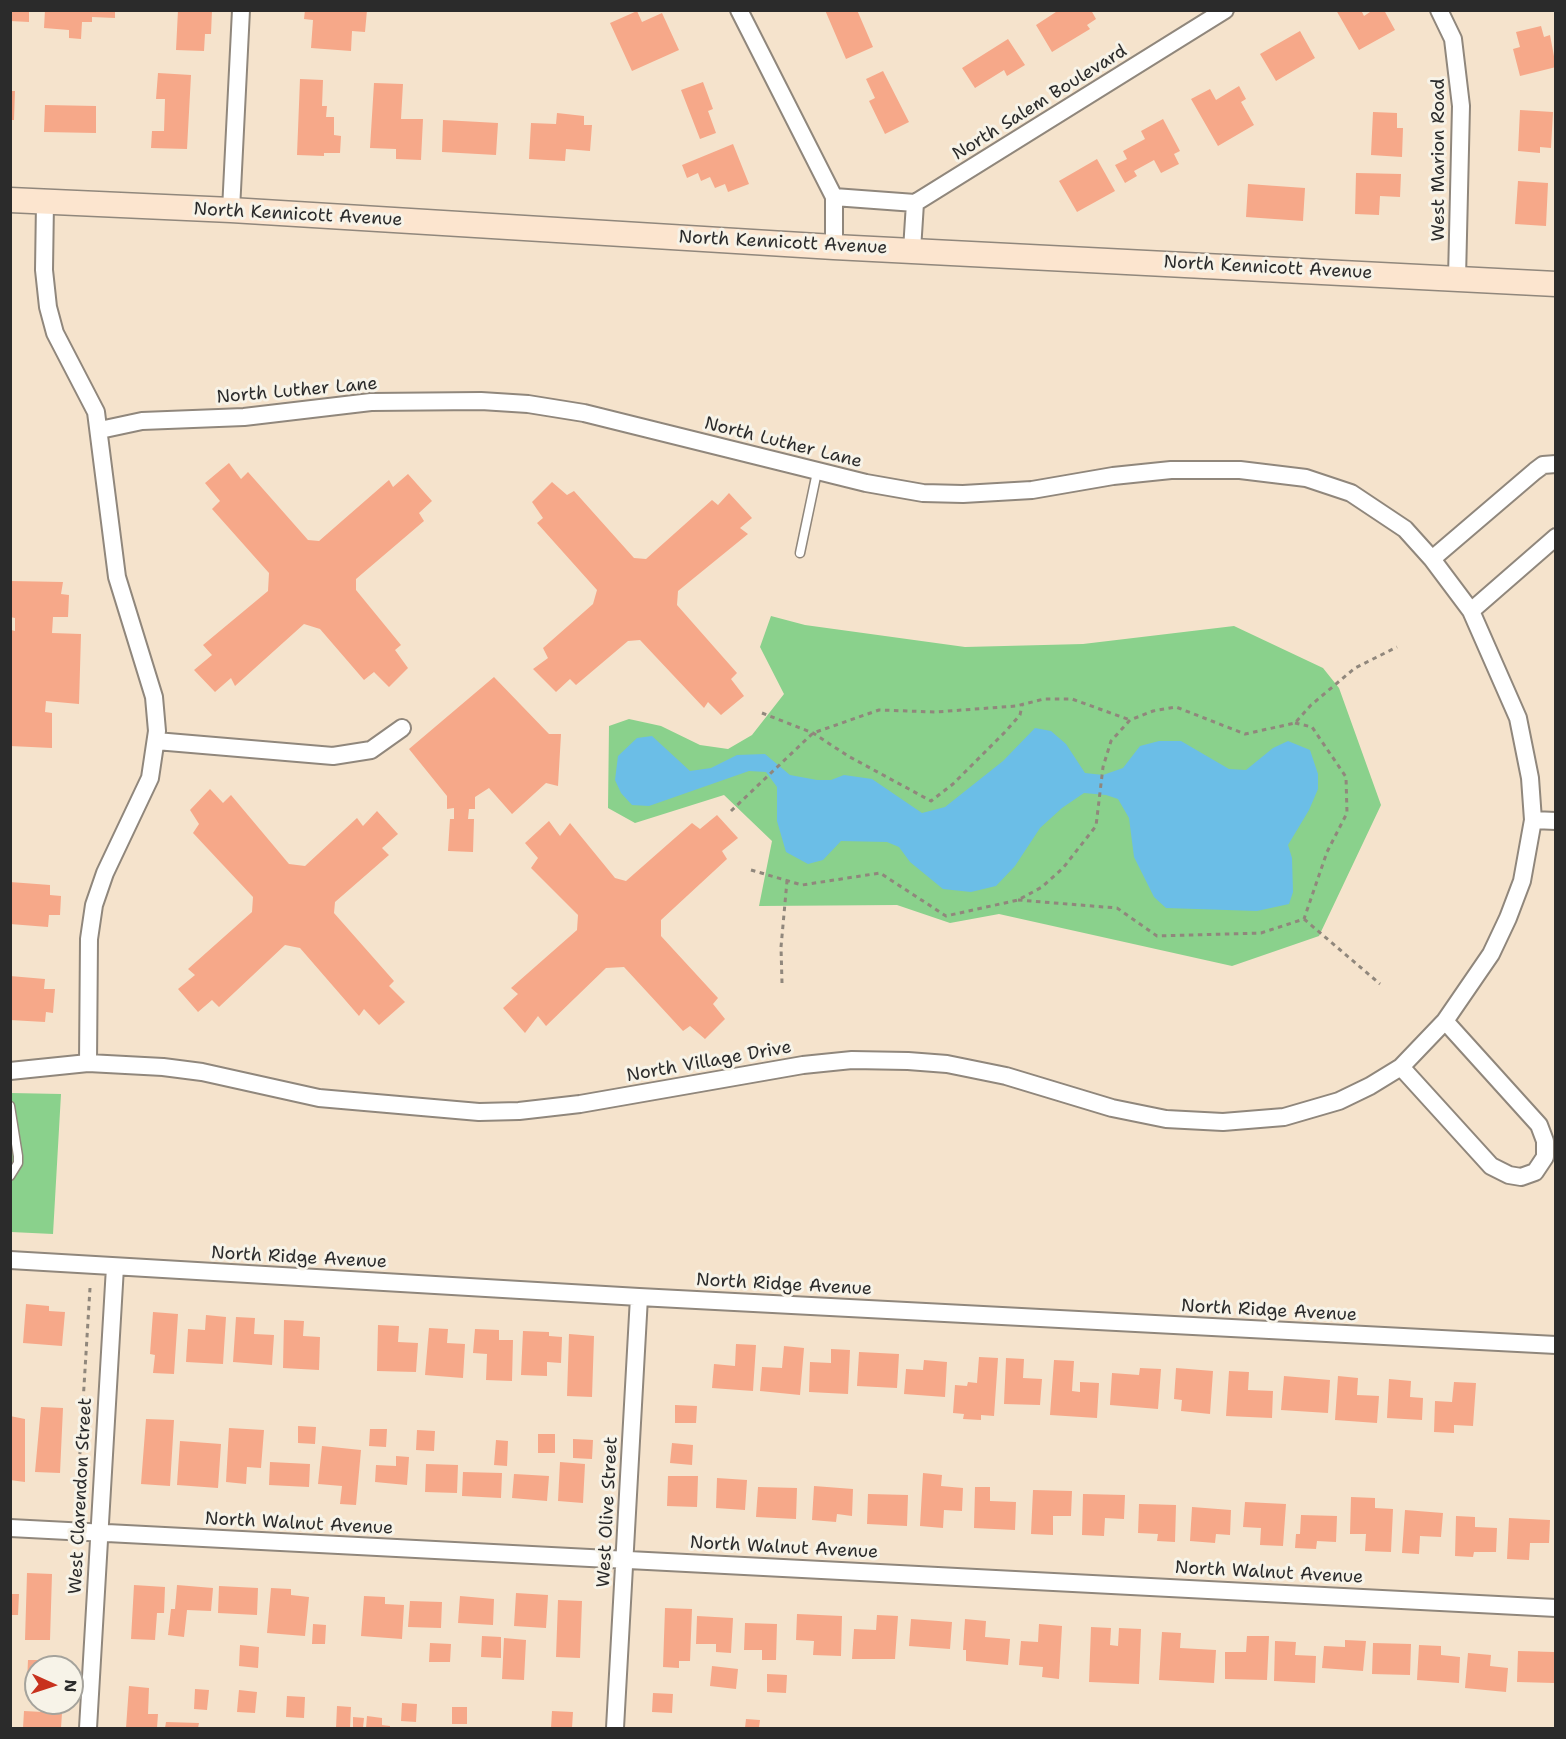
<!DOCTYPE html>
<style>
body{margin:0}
#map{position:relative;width:1566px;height:1739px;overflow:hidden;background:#f5e3cc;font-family:"Shantell Sans",sans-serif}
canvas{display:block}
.frame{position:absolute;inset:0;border:12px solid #2b2b2b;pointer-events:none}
.north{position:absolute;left:24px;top:1655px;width:60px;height:60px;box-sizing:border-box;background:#f7f3e8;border:2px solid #a5a39c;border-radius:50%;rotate:93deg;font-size:16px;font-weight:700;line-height:24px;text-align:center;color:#2b2b2b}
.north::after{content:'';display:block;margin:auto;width:21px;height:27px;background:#c8321e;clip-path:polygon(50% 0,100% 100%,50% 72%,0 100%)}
</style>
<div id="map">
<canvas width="1566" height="1739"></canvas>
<div class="frame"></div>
<div class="north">N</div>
</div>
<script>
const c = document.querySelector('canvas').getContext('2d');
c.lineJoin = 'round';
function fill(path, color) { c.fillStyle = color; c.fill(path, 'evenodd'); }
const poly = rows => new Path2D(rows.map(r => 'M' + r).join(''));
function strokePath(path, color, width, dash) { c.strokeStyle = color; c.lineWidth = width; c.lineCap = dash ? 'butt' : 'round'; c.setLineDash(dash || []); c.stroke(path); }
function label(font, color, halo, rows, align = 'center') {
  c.font = font + ' "Shantell Sans",sans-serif'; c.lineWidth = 6; c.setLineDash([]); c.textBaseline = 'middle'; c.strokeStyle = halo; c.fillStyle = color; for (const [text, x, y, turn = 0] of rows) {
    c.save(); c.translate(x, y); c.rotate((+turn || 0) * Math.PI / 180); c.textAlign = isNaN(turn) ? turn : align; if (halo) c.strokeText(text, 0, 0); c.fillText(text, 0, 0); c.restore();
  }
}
fill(poly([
 [771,616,805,625,965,647,1083,644,1234,626,1323,668,1339,688,1381,805,1319,936,1232,966,999,914,950,923,897,905,759,906,772,841,724,795,635,823,608,808,609,726,629,719,661,726,700,745,728,749,752,735,784,694,760,647],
 [11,1093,61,1094,53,1234,11,1232]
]), '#8ad18c');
fill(poly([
 [1035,728,1051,731,1066,744,1085,773,1103,775,1123,768,1140,746,1159,741,1181,741,1229,769,1246,770,1273,748,1288,741,1310,750,1318,774,1318,789,1309,810,1288,845,1292,858,1293,892,1289,904,1257,911,1166,908,1154,897,1134,857,1129,818,1118,799,1106,795,1084,793,1062,808,1040,828,1015,866,996,886,971,892,943,889,910,862,899,847,887,842,841,841,823,860,808,864,786,852,777,821,777,787,766,772,749,771,649,806,632,805,621,793,615,780,618,756,637,738,652,736,690,771,711,768,737,755,765,754,790,775,817,780,831,780,844,775,872,779,922,813,945,807,1003,761]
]), '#6bbee7');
fill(poly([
 [10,10,29,10,29,22,10,21],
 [45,10,115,10,115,18,92,17,92,22,82,22,81,39,69,38,69,30,44,28],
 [178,10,212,10,211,34,205,34,204,51,176,50],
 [305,10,367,10,365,32,352,31,351,51,311,48,313,20,304,19],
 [825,10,857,10,873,47,846,59],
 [1059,10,1091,10,1096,19,1087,25,1090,29,1052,52,1036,25],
 [1336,10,1361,10,1364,16,1373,10,1384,10,1395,30,1359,50],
 [637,11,642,22,662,13,679,50,632,71,610,23],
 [1541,26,1544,37,1550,35,1556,67,1520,76,1513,49,1520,47,1516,32],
 [1300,31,1315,58,1276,81,1260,54],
 [1008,39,1025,65,1007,76,1004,70,975,88,962,68],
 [883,71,909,122,885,134,869,101,875,98,866,79],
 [158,73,191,75,187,149,151,148,152,131,164,131,165,99,156,99],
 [300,79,323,80,322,106,327,106,326,117,334,117,334,135,341,136,340,153,324,153,324,156,297,155],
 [703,82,713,109,708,111,716,133,700,139,681,90],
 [374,83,403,84,401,119,423,119,421,160,396,159,396,149,370,148],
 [1239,86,1246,99,1241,102,1254,125,1218,146,1191,99,1210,89,1216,100],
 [10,91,15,91,14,120,10,120],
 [45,105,96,106,96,133,44,132],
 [1520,110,1553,112,1551,148,1540,147,1540,153,1518,151],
 [1373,112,1397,113,1397,128,1403,128,1402,157,1371,155],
 [557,113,584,116,584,125,592,125,590,151,566,149,565,161,529,159,531,123,556,124],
 [1163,119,1180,151,1174,154,1179,164,1161,173,1154,160,1134,171,1137,176,1125,183,1115,165,1127,159,1123,151,1145,139,1141,131],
 [443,120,498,123,496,155,442,152],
 [733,144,749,184,728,192,725,184,715,188,710,177,701,181,698,173,687,178,682,165],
 [1097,159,1115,191,1077,212,1059,181],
 [1356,173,1401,174,1400,197,1380,196,1379,215,1355,214],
 [1518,181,1548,183,1546,226,1515,224],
 [1248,184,1305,188,1303,221,1246,217],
 [229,463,241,479,248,472,308,540,319,541,389,480,393,487,408,474,432,501,419,513,424,521,356,579,356,590,401,645,395,650,408,668,389,687,374,672,364,680,320,629,304,624,235,686,231,678,215,692,194,670,212,655,203,645,268,591,269,573,212,509,220,501,205,483],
 [552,482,567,495,574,491,634,558,646,559,712,500,718,505,729,493,752,518,740,528,748,534,678,591,677,605,737,673,731,679,744,696,721,715,708,702,704,708,640,640,628,641,576,685,570,679,556,692,533,669,548,658,543,648,593,604,597,590,537,523,543,518,532,502],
 [10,581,63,582,61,594,69,595,68,617,53,617,52,633,81,634,79,704,46,701,45,712,52,713,52,748,10,746,10,634,11,630,15,631,15,618,10,617],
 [494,677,549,734,561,734,558,786,546,783,512,814,489,788,475,797,475,809,469,809,468,819,474,819,473,852,448,851,450,819,454,819,454,808,447,809,447,796,409,749],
 [210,789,223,803,231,795,289,864,305,866,357,818,363,826,377,811,398,834,382,848,389,855,335,902,334,913,394,981,389,986,405,1002,379,1025,364,1009,359,1016,300,948,285,945,219,1007,212,1000,198,1012,178,989,195,975,188,969,252,912,253,897,193,833,199,824,190,810],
 [717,815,738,838,722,851,727,859,661,920,661,936,718,998,713,1004,725,1019,705,1039,690,1026,683,1031,624,967,606,968,546,1026,538,1016,525,1033,503,1008,518,994,511,988,577,930,578,915,531,868,538,858,525,843,549,821,560,836,570,823,615,878,626,881,692,823,700,829],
 [10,882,50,885,50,895,61,896,60,915,49,915,48,927,10,924],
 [10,976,45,979,44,989,55,989,53,1013,46,1012,45,1022,10,1020],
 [26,1304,49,1306,49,1311,65,1312,62,1346,23,1343],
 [153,1312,178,1314,174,1374,153,1373,155,1355,150,1354],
 [206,1315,226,1317,223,1364,186,1362,188,1329,205,1330],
 [236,1317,255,1318,254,1334,274,1335,272,1365,233,1362],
 [284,1320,304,1321,303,1336,320,1337,319,1370,283,1368],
 [378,1325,399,1326,398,1342,418,1343,416,1372,377,1371],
 [429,1328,448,1329,447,1343,465,1344,463,1378,425,1375],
 [475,1329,499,1330,499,1340,513,1340,512,1381,486,1380,487,1354,473,1353],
 [523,1331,549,1332,549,1336,562,1337,561,1363,547,1362,547,1376,521,1375],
 [569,1334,594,1336,592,1397,567,1396],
 [736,1344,756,1345,753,1391,712,1388,714,1364,735,1366],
 [784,1346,804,1348,800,1395,760,1391,762,1367,782,1368],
 [831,1349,850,1350,848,1394,809,1392,810,1362,831,1363],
 [859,1352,899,1354,897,1388,857,1386],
 [979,1357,998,1358,994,1416,981,1415,981,1420,963,1419,964,1414,953,1413,955,1385,967,1386,968,1382,977,1383],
 [1006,1358,1024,1359,1023,1378,1042,1379,1040,1405,1004,1404],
 [924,1360,947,1362,945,1397,904,1394,906,1369,923,1370],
 [1054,1360,1074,1361,1072,1391,1080,1392,1080,1382,1099,1383,1097,1418,1050,1415],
 [1140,1368,1161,1369,1158,1409,1110,1405,1112,1373,1139,1375],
 [1176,1368,1213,1371,1210,1414,1181,1411,1182,1400,1174,1399],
 [1229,1371,1249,1372,1248,1390,1273,1391,1272,1418,1226,1416],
 [1284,1376,1330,1380,1328,1413,1281,1410],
 [1338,1376,1358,1378,1357,1395,1379,1396,1377,1423,1335,1420],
 [1389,1379,1411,1381,1410,1397,1423,1398,1422,1420,1387,1418],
 [1454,1382,1476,1383,1473,1426,1454,1425,1454,1433,1434,1432,1435,1401,1452,1402],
 [675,1405,697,1406,696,1423,675,1423],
 [41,1407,63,1408,60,1473,35,1472],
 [10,1416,25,1419,25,1482,10,1480],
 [146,1419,174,1420,170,1486,141,1484],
 [298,1426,316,1427,315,1444,298,1443],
 [229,1428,264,1430,261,1468,247,1467,246,1484,226,1482],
 [370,1429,387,1429,386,1447,369,1446],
 [417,1430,435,1431,434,1451,416,1450],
 [538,1434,555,1434,555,1453,538,1453],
 [573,1439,593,1440,592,1459,573,1458],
 [496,1440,508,1441,507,1466,494,1465],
 [180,1441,221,1444,218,1488,177,1485],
 [672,1443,693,1445,692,1465,670,1463],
 [322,1446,361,1450,356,1505,340,1504,342,1486,318,1484],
 [396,1456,409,1457,407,1485,375,1482,376,1465,396,1466],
 [270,1462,310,1464,309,1487,269,1485],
 [560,1462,585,1464,583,1503,558,1501],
 [426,1464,458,1465,457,1493,425,1492],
 [463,1472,502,1473,501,1498,462,1496],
 [923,1473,942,1475,941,1486,963,1488,962,1511,944,1510,943,1528,920,1526],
 [514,1474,549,1476,547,1501,512,1498],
 [668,1476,698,1476,697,1507,667,1506],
 [717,1478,747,1480,745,1510,716,1508],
 [814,1486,853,1489,852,1516,837,1514,836,1522,812,1520],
 [758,1487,797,1488,796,1519,756,1517],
 [975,1487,990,1487,990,1501,1016,1502,1015,1530,974,1528],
 [1033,1490,1072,1491,1071,1516,1053,1516,1053,1535,1031,1534],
 [868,1494,908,1495,907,1526,867,1524],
 [1083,1494,1125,1495,1124,1519,1105,1518,1104,1536,1082,1535],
 [1351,1497,1375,1498,1375,1508,1393,1509,1391,1552,1365,1551,1366,1534,1350,1534],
 [1245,1502,1286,1504,1283,1546,1260,1545,1261,1528,1243,1527],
 [1139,1504,1176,1505,1175,1542,1157,1541,1158,1534,1138,1533],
 [1192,1507,1231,1510,1230,1535,1216,1534,1215,1543,1190,1541],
 [1405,1510,1443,1513,1441,1537,1420,1536,1419,1554,1402,1553],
 [1301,1515,1337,1516,1336,1542,1317,1541,1316,1549,1295,1548,1296,1534,1300,1534],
 [1456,1516,1475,1517,1475,1527,1497,1528,1496,1552,1474,1552,1473,1557,1455,1556],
 [1509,1518,1550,1520,1549,1543,1530,1543,1529,1560,1507,1559],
 [27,1573,52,1574,50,1640,25,1640],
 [134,1585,165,1587,164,1613,157,1613,155,1640,131,1639],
 [177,1585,213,1588,211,1611,187,1610,184,1637,168,1635,171,1609,175,1609],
 [219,1586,258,1588,257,1615,218,1613],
 [271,1588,291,1589,291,1595,309,1597,305,1636,267,1633],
 [516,1593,548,1595,546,1628,514,1626],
 [10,1594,19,1594,18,1615,10,1615],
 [364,1596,385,1597,385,1604,404,1605,402,1639,361,1636],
 [460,1596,494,1599,493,1625,458,1623],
 [558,1600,582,1601,580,1658,556,1657],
 [410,1601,442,1602,441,1628,408,1627],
 [665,1608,692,1609,690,1661,679,1661,679,1668,663,1667],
 [797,1614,842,1616,841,1656,813,1655,814,1641,796,1640],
 [877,1615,898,1616,895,1659,852,1659,854,1629,876,1630],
 [697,1616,733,1618,731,1653,716,1652,716,1644,696,1644],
 [911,1619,952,1622,950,1649,909,1646],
 [965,1619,986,1621,985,1637,1010,1639,1008,1665,966,1661,966,1650,963,1650],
 [745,1623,777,1624,776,1660,762,1660,762,1650,744,1650],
 [313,1624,326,1625,325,1644,312,1644],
 [1039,1624,1062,1626,1059,1679,1042,1677,1043,1667,1019,1665,1021,1641,1038,1642],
 [1091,1627,1111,1628,1110,1645,1118,1646,1119,1628,1141,1629,1139,1684,1089,1682],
 [1162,1632,1181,1633,1180,1648,1216,1650,1214,1683,1159,1680],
 [482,1636,501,1637,501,1658,481,1657],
 [1247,1636,1269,1636,1267,1680,1225,1679,1225,1652,1246,1652],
 [504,1638,526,1640,524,1680,502,1679],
 [1345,1640,1366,1641,1363,1671,1322,1668,1324,1646,1345,1647],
 [1275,1641,1296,1642,1295,1655,1316,1656,1315,1683,1274,1681],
 [430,1643,451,1644,450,1662,429,1662],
 [1373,1643,1411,1644,1410,1675,1372,1674],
 [240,1645,259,1647,258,1668,239,1666],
 [1419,1645,1441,1646,1441,1655,1460,1657,1459,1683,1417,1680],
 [1518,1651,1554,1652,1554,1683,1517,1682],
 [1468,1653,1491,1655,1490,1666,1508,1668,1506,1692,1465,1688],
 [28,1660,51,1660,51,1667,36,1667,36,1682,27,1682],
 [712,1666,738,1669,736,1689,710,1686],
 [767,1674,787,1675,786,1693,767,1692],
 [129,1686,149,1688,148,1714,158,1714,157,1728,126,1728],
 [195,1689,209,1690,207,1710,194,1709],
 [239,1690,257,1692,255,1713,237,1712],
 [653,1693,673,1694,672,1713,652,1712],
 [287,1696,305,1697,304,1718,286,1717],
 [402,1703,417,1704,416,1722,401,1721],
 [337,1706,351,1707,350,1728,336,1728],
 [452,1707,467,1707,467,1724,452,1724],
 [24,1711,62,1713,61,1728,23,1728],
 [552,1711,573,1712,572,1728,551,1728],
 [367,1716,382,1718,382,1725,390,1726,390,1728,366,1728],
 [353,1717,364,1718,363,1728,353,1728],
 [746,1719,760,1720,759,1728,745,1728],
 [166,1722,199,1723,198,1728,165,1728]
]), '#f6a889');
const lane = poly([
 [800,553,817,472],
 [10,1106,18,1156,18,1163,10,1176]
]);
const street = poly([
 [739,10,834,197,834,247],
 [1439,10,1453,39,1461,106,1457,278],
 [834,197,915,203],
 [45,202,44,270,48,307,55,333,96,412,117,577,154,697,157,731,150,778,105,873,94,905,89,939,88,1063],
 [231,210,241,10],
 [912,250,915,203,1225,10],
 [1432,559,1535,471,1543,465,1556,464],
 [1471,611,1556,537],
 [156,741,333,756,371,750,402,728],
 [1533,820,1556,821],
 [1401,1067,1491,1166,1509,1175,1521,1177,1535,1172,1545,1157,1545,1141,1539,1125,1445,1021],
 [10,1071,88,1063,163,1067,202,1072,319,1098,479,1112,519,1111,580,1104,803,1065,852,1060,908,1061,947,1064,1006,1076,1112,1108,1166,1119,1223,1122,1284,1117,1339,1101,1370,1086,1401,1067,1445,1021,1491,954,1508,918,1522,881,1533,820,1530,778,1518,718,1471,611,1432,559,1405,529,1351,493,1306,478,1240,470,1171,470,1113,476,1032,490,963,494,923,493,866,483,584,413,528,404,481,401,371,402,244,417,142,421,100,430],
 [10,1260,639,1297,1556,1345],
 [10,1528,1556,1608],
 [88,1728,115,1267],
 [615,1728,639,1297]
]);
const secondary = poly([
 [10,200,231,210,834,247,1556,284]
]);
strokePath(lane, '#90877c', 11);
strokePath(street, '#90877c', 20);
strokePath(secondary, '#90877c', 27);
strokePath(poly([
 [762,713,813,733,848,756,931,801,953,784,1005,732,1020,715,1022,705],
 [1295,723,1312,727,1346,777,1347,813,1327,852,1304,919],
 [731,811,813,733,879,710,935,712,1016,706,1044,699,1072,699,1130,720],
 [751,870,802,885,880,873,946,916,1018,900,1042,887,1063,868,1096,826,1103,767,1111,741,1130,720,1153,711,1176,707,1245,734,1295,723,1311,705,1355,668,1397,647],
 [1018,900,1117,908,1157,936,1261,933,1304,919],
 [1304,919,1380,984],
 [782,983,781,947,787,881],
 [76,1517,90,1288]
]), '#90877c', 3, [4.5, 4.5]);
strokePath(lane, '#fff', 8);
strokePath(street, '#fff', 16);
strokePath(secondary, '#fce5cf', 24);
label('18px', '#2b2b2b', '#f7f3e8', [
 ["North Salem Boulevard",1040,103,-32],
 ["West Marion Road",1439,160,-90],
 ["North Kennicott Avenue",298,215,3],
 ["North Kennicott Avenue",783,243,3],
 ["North Kennicott Avenue",1268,268,3],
 ["North Luther Lane",297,391,-5],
 ["North Luther Lane",783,443,14],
 ["North Village Drive",709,1062,-10],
 ["North Ridge Avenue",299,1258,3],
 ["North Ridge Avenue",784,1285,3],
 ["North Ridge Avenue",1269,1311,3],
 ["West Clarendon Street",81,1496,-87],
 ["West Olive Street",608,1512,-87],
 ["North Walnut Avenue",299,1524,3],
 ["North Walnut Avenue",784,1548,3],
 ["North Walnut Avenue",1269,1573,3]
]);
</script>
